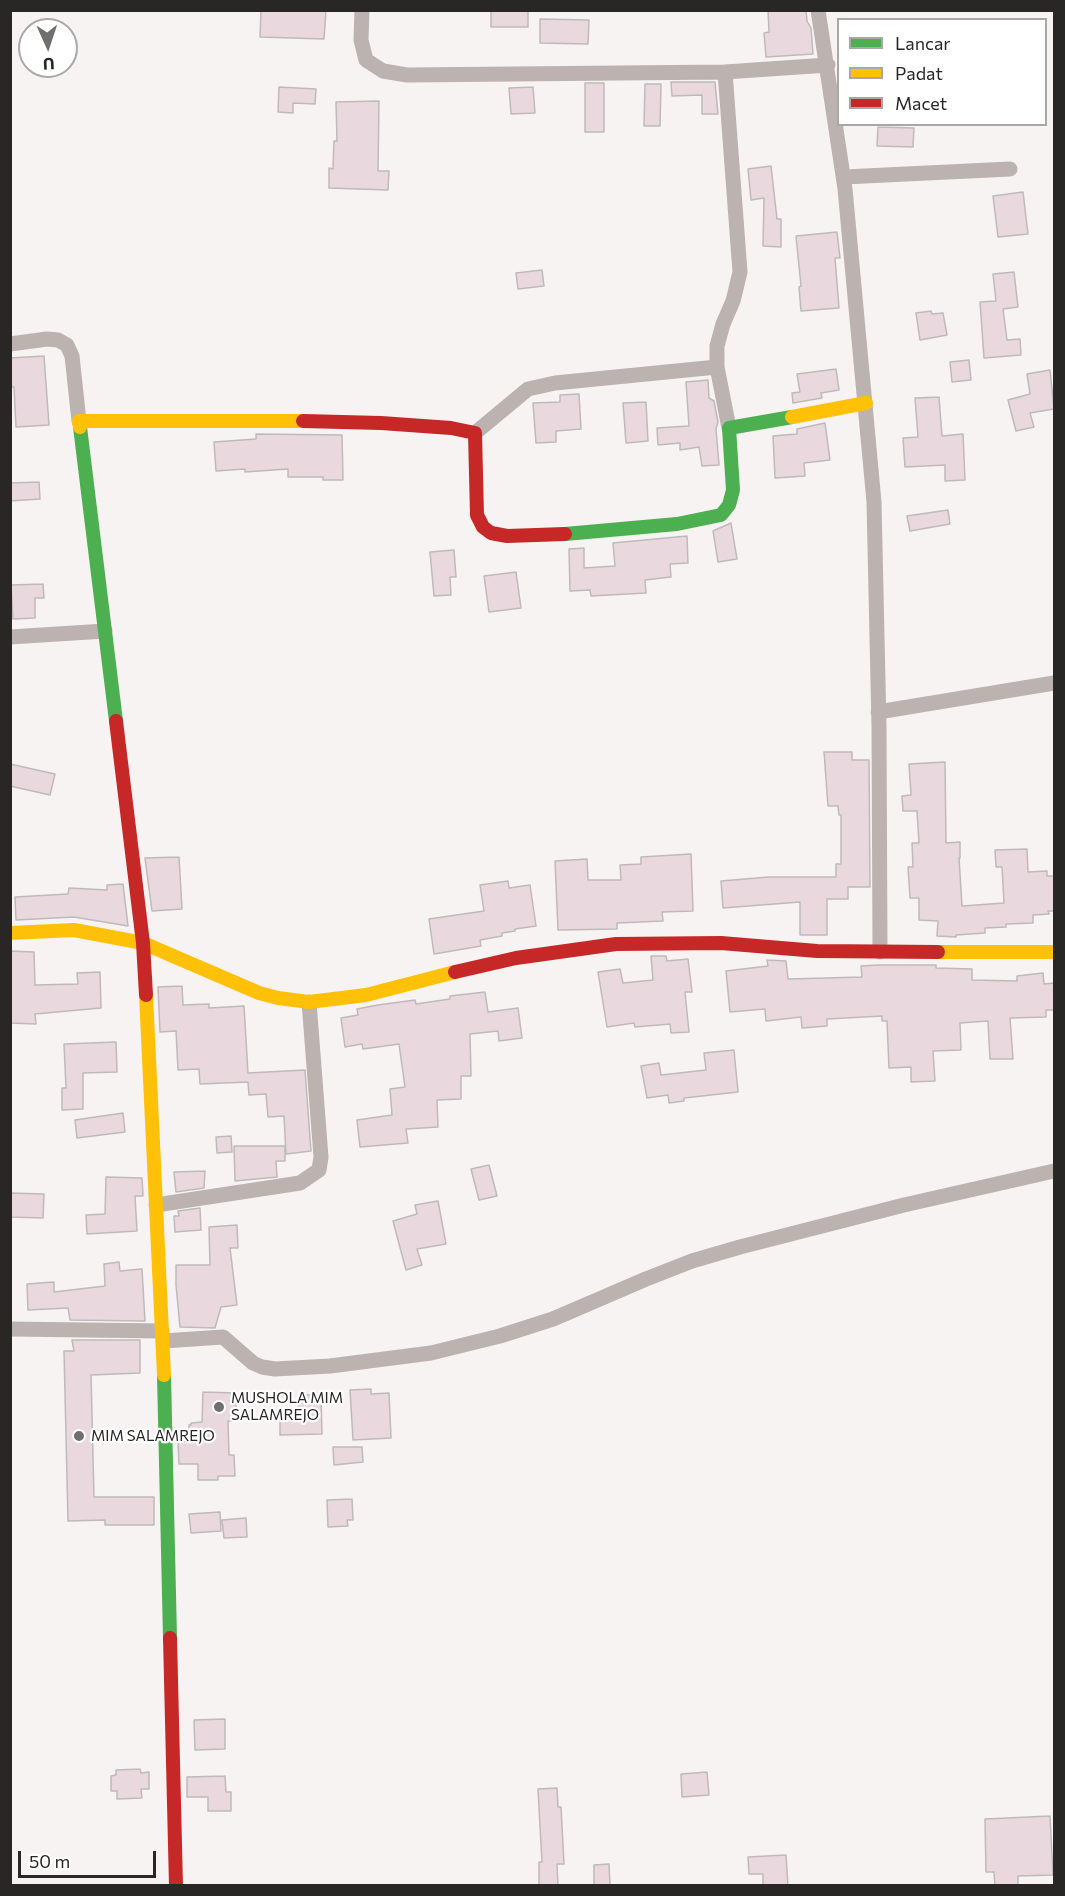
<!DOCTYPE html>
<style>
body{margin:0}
#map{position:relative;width:1065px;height:1896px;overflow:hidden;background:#f8f3f3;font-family:Commissioner,sans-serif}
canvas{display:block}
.frame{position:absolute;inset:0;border:12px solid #292626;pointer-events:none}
.legend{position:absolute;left:837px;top:18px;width:210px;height:108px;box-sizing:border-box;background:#fff;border:2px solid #a9a8a8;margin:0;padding:8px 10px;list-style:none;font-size:18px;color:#292626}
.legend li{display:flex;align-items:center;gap:12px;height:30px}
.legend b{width:30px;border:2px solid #a9a8a8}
.north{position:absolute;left:18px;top:18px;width:60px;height:60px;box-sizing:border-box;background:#fff;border:2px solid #a9a8a8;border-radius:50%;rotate:177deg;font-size:16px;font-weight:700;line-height:24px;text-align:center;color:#292626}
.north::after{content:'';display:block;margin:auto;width:21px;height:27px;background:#716e6e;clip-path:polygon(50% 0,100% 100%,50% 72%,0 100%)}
.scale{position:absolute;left:18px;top:1851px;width:138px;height:27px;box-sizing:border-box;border:3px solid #292626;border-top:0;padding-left:8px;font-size:18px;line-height:21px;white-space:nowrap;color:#292626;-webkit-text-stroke:4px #fff;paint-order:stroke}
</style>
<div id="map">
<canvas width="1065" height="1896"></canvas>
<div class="frame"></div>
<ul class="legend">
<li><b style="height:8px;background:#4caf50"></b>Lancar</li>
<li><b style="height:8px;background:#ffc107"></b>Padat</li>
<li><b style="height:8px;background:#c62828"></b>Macet</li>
</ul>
<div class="north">U</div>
<div class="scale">50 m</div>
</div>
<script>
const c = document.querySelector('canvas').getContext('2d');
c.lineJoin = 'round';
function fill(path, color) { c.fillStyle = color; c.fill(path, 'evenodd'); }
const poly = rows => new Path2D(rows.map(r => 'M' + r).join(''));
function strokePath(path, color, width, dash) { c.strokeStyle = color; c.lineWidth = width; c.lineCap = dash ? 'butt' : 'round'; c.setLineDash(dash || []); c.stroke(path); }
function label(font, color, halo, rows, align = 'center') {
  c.font = font + ' Commissioner,sans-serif'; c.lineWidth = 4.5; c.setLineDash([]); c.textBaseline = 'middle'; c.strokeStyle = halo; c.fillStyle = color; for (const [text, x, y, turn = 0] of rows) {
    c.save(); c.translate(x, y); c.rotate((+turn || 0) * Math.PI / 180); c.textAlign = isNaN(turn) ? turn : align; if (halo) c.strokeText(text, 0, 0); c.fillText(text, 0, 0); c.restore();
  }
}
const building = poly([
 [261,10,326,10,324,39,260,37,261,10],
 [491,10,528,10,528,27,491,27,491,10],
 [768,10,806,10,807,21,811,28,813,54,766,57,764,33,769,32,768,10],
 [540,19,589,20,588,44,540,43,540,19],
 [671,82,715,82,718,114,702,114,702,95,672,96,671,82],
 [585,83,604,83,604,132,585,132,585,83],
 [645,84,661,84,660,126,644,126,645,84],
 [279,87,316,89,315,104,293,103,293,113,278,112,279,87],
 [533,87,535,113,511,114,509,88,533,87],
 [379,101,378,171,389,171,388,190,329,188,329,168,333,169,334,141,337,141,336,102,379,101],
 [878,127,914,128,913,147,877,146,878,127],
 [771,166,777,219,781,219,781,247,763,246,764,198,751,200,748,169,771,166],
 [1023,192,1028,234,998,237,993,196,1023,192],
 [837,232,840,258,835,258,839,308,801,311,799,287,801,286,796,236,837,232],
 [542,270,544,286,518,289,516,273,542,270],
 [1014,272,1018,307,1003,309,1007,340,1020,339,1021,355,984,358,980,302,996,301,993,274,1014,272],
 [931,311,932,314,943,313,947,335,920,340,916,313,931,311],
 [44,356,49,425,16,427,14,387,10,387,10,358,44,356],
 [969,360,971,380,952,382,950,362,969,360],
 [836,369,839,390,821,393,822,398,793,403,792,393,800,392,797,374,836,369],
 [1050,370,1054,409,1030,413,1034,427,1016,431,1008,400,1030,394,1027,374,1050,370],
 [708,380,709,398,714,401,718,422,716,429,719,465,702,466,699,447,680,450,680,443,658,445,657,428,689,426,686,382,708,380],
 [579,394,581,429,556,431,556,442,536,443,533,403,560,402,560,395,579,394],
 [939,397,942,436,963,434,965,480,945,481,945,465,905,467,903,438,918,437,915,398,939,397],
 [646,402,648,441,626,443,623,403,646,402],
 [825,423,830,460,804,463,805,476,775,478,773,436,797,434,797,429,825,423],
 [256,434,342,435,343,480,323,480,323,477,288,477,288,469,245,472,245,469,216,471,214,442,256,439,256,434],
 [39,482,40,499,10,501,10,483,39,482],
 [948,510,950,524,910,531,907,516,948,510],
 [731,523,737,559,718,562,713,531,731,523],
 [687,536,688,563,670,564,671,577,645,580,646,593,591,596,590,590,570,591,569,549,584,548,584,568,615,566,613,543,687,536],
 [454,550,456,577,450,577,451,595,434,596,430,552,454,550],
 [516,572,521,608,489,612,484,576,516,572],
 [43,584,44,598,35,598,35,618,13,619,11,585,43,584],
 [824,752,852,752,852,760,869,760,870,887,848,887,848,899,827,899,827,935,800,935,800,902,723,908,721,881,769,877,836,877,836,864,841,864,841,815,839,815,838,806,828,806,824,752],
 [945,762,946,843,960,842,960,858,959,858,962,906,1004,903,1002,867,996,867,995,850,1027,849,1028,872,1047,871,1047,876,1054,876,1054,911,1048,911,1049,914,1033,915,1033,923,1006,924,1006,927,985,928,985,933,956,935,956,937,937,936,938,921,919,920,919,898,910,898,908,867,913,867,912,843,919,843,917,811,903,811,902,796,911,795,909,764,945,762],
 [10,764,55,774,50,795,10,786,10,764],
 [691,854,693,911,662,912,663,921,617,923,617,929,558,930,555,861,587,859,588,880,621,880,620,865,641,864,641,857,691,854],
 [179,857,182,909,152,911,145,858,179,857],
 [508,881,509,888,530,885,536,926,515,929,515,931,502,933,502,936,480,940,481,946,434,954,429,919,484,911,480,885,508,881],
 [123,884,128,926,74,917,16,920,15,897,68,894,69,888,107,890,107,885,123,884],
 [10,951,34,952,35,985,78,984,77,973,100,972,101,1008,35,1014,36,1024,10,1023,10,951],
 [651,956,666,956,667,961,688,959,692,992,685,992,689,1032,671,1033,670,1024,635,1027,634,1023,607,1027,598,972,620,969,623,983,653,980,651,956],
 [767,960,786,961,788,979,862,977,861,966,878,965,936,965,936,968,972,969,972,980,1017,981,1017,976,1043,973,1044,984,1054,983,1054,1010,1046,1010,1046,1017,1010,1018,1013,1059,990,1059,988,1021,960,1023,961,1050,933,1051,935,1081,911,1082,911,1067,889,1068,887,1021,882,1021,882,1016,827,1019,827,1026,802,1028,801,1017,766,1021,765,1009,730,1012,726,971,768,966,767,960],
 [182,986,183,1005,209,1004,209,1008,244,1006,248,1073,305,1070,311,1151,286,1154,284,1116,268,1117,266,1094,249,1095,248,1082,200,1084,199,1069,178,1070,176,1031,160,1032,158,987,182,986],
 [485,992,488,1012,518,1008,522,1038,499,1041,498,1031,470,1034,471,1076,461,1076,461,1099,437,1100,438,1127,406,1129,408,1143,360,1147,357,1120,392,1115,390,1089,405,1087,399,1044,363,1049,362,1044,345,1047,341,1018,358,1015,357,1009,378,1005,415,1000,416,1004,450,999,450,996,485,992],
 [116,1042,117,1072,83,1073,83,1109,62,1110,62,1088,66,1088,64,1044,116,1042],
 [734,1050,738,1092,684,1098,684,1101,669,1103,668,1095,647,1098,641,1066,659,1063,661,1075,706,1070,704,1053,734,1050],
 [123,1113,125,1132,77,1138,75,1120,123,1113],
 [231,1136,232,1152,217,1153,216,1137,231,1136],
 [234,1146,285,1146,285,1161,276,1161,277,1177,235,1181,234,1146],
 [489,1165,497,1196,479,1200,471,1169,489,1165],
 [205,1171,204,1188,176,1192,174,1172,205,1171],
 [106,1177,142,1178,143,1196,135,1196,137,1231,87,1234,86,1215,105,1214,106,1177],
 [10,1193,44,1194,43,1218,10,1217,10,1193],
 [438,1201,446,1244,417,1249,422,1265,406,1270,393,1221,417,1214,415,1205,438,1201],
 [200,1208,201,1230,175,1232,174,1216,179,1216,178,1211,200,1208],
 [237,1225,238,1248,230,1248,237,1305,221,1307,215,1328,180,1327,176,1285,176,1265,210,1265,209,1227,237,1225],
 [119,1262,120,1271,142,1269,145,1321,70,1320,68,1308,28,1310,27,1284,54,1282,54,1292,105,1286,104,1264,119,1262],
 [72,1340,140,1340,140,1373,91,1375,94,1497,154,1497,154,1525,105,1525,105,1520,68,1521,64,1351,74,1351,72,1340],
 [371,1389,371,1394,389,1393,391,1438,353,1440,350,1390,371,1389],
 [203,1392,236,1393,236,1421,228,1421,229,1455,234,1455,235,1476,218,1476,218,1480,198,1480,198,1464,179,1464,178,1441,189,1441,189,1425,191,1425,191,1423,202,1422,203,1392],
 [299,1395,321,1395,322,1434,280,1435,280,1413,299,1413,299,1395],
 [333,1447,362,1447,363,1462,334,1465,333,1447],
 [352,1499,353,1520,347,1520,348,1526,328,1527,327,1500,352,1499],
 [220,1512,221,1531,191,1533,189,1514,220,1512],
 [246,1518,247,1537,224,1538,222,1520,246,1518],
 [225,1719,225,1749,195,1750,194,1720,225,1719],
 [140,1769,141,1773,149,1772,149,1789,141,1789,142,1798,117,1799,117,1791,111,1791,111,1776,116,1775,116,1770,140,1769],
 [707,1772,709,1795,682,1797,681,1774,707,1772],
 [225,1776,226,1792,231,1792,231,1811,208,1811,208,1797,187,1797,187,1777,225,1776],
 [557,1788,558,1807,561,1807,564,1864,557,1864,558,1886,539,1886,539,1862,542,1862,538,1789,557,1788],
 [1050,1816,1053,1875,1018,1876,1018,1886,995,1886,994,1872,986,1872,985,1819,1050,1816],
 [786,1855,788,1886,763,1886,763,1874,749,1874,748,1857,786,1855],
 [609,1864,610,1886,594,1886,594,1865,609,1864]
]);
fill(building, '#ead8df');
strokePath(building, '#bebabb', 1.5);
strokePath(poly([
 [362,10,361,40,366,60,383,71,407,75,725,72,828,65],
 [818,10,845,189,874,502,879,727,880,952],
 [725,72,740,272,733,301,723,324,717,346,717,367,729,428],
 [844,177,1010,169],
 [10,344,47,339,58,340,67,345,72,356,79,421],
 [475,433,528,389,555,383,717,367],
 [10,637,105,631],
 [878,712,1054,683],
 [156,1205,300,1183,319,1170,321,1157,309,1002],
 [10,1329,162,1331],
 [163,1341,223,1337,253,1363,262,1367,275,1369,330,1366,431,1353,500,1336,553,1319,646,1279,692,1261,740,1247,904,1205,1054,1171]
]), '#bcb2b0', 15);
strokePath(poly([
 [80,427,116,721],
 [565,534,677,524,721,515,729,505,733,490,729,428,792,417],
 [164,1375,170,1638]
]), '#4caf50', 14);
strokePath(poly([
 [792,417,866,403],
 [80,427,79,421,303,421],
 [10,933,74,930,143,943,259,993,278,998,309,1002,366,995,455,972],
 [938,952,1054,952],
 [146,995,164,1375]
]), '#ffc107', 14);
strokePath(poly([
 [303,421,381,423,451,428,475,433,477,515,483,527,491,533,507,536,565,534],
 [116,721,143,943,146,995],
 [455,972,516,958,616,944,721,943,817,951,938,952],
 [170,1638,176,1886]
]), '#c62828', 14);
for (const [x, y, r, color] of [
 [219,1407,6,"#716e6e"],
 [79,1436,6,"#716e6e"]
]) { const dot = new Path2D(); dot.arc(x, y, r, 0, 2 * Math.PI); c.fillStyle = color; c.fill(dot); strokePath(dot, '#fff', 2); }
label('15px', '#292626', '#fff', [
 ["MUSHOLA MIM",231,1398],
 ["SALAMREJO",231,1415],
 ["MIM SALAMREJO",91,1436]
], 'left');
</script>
